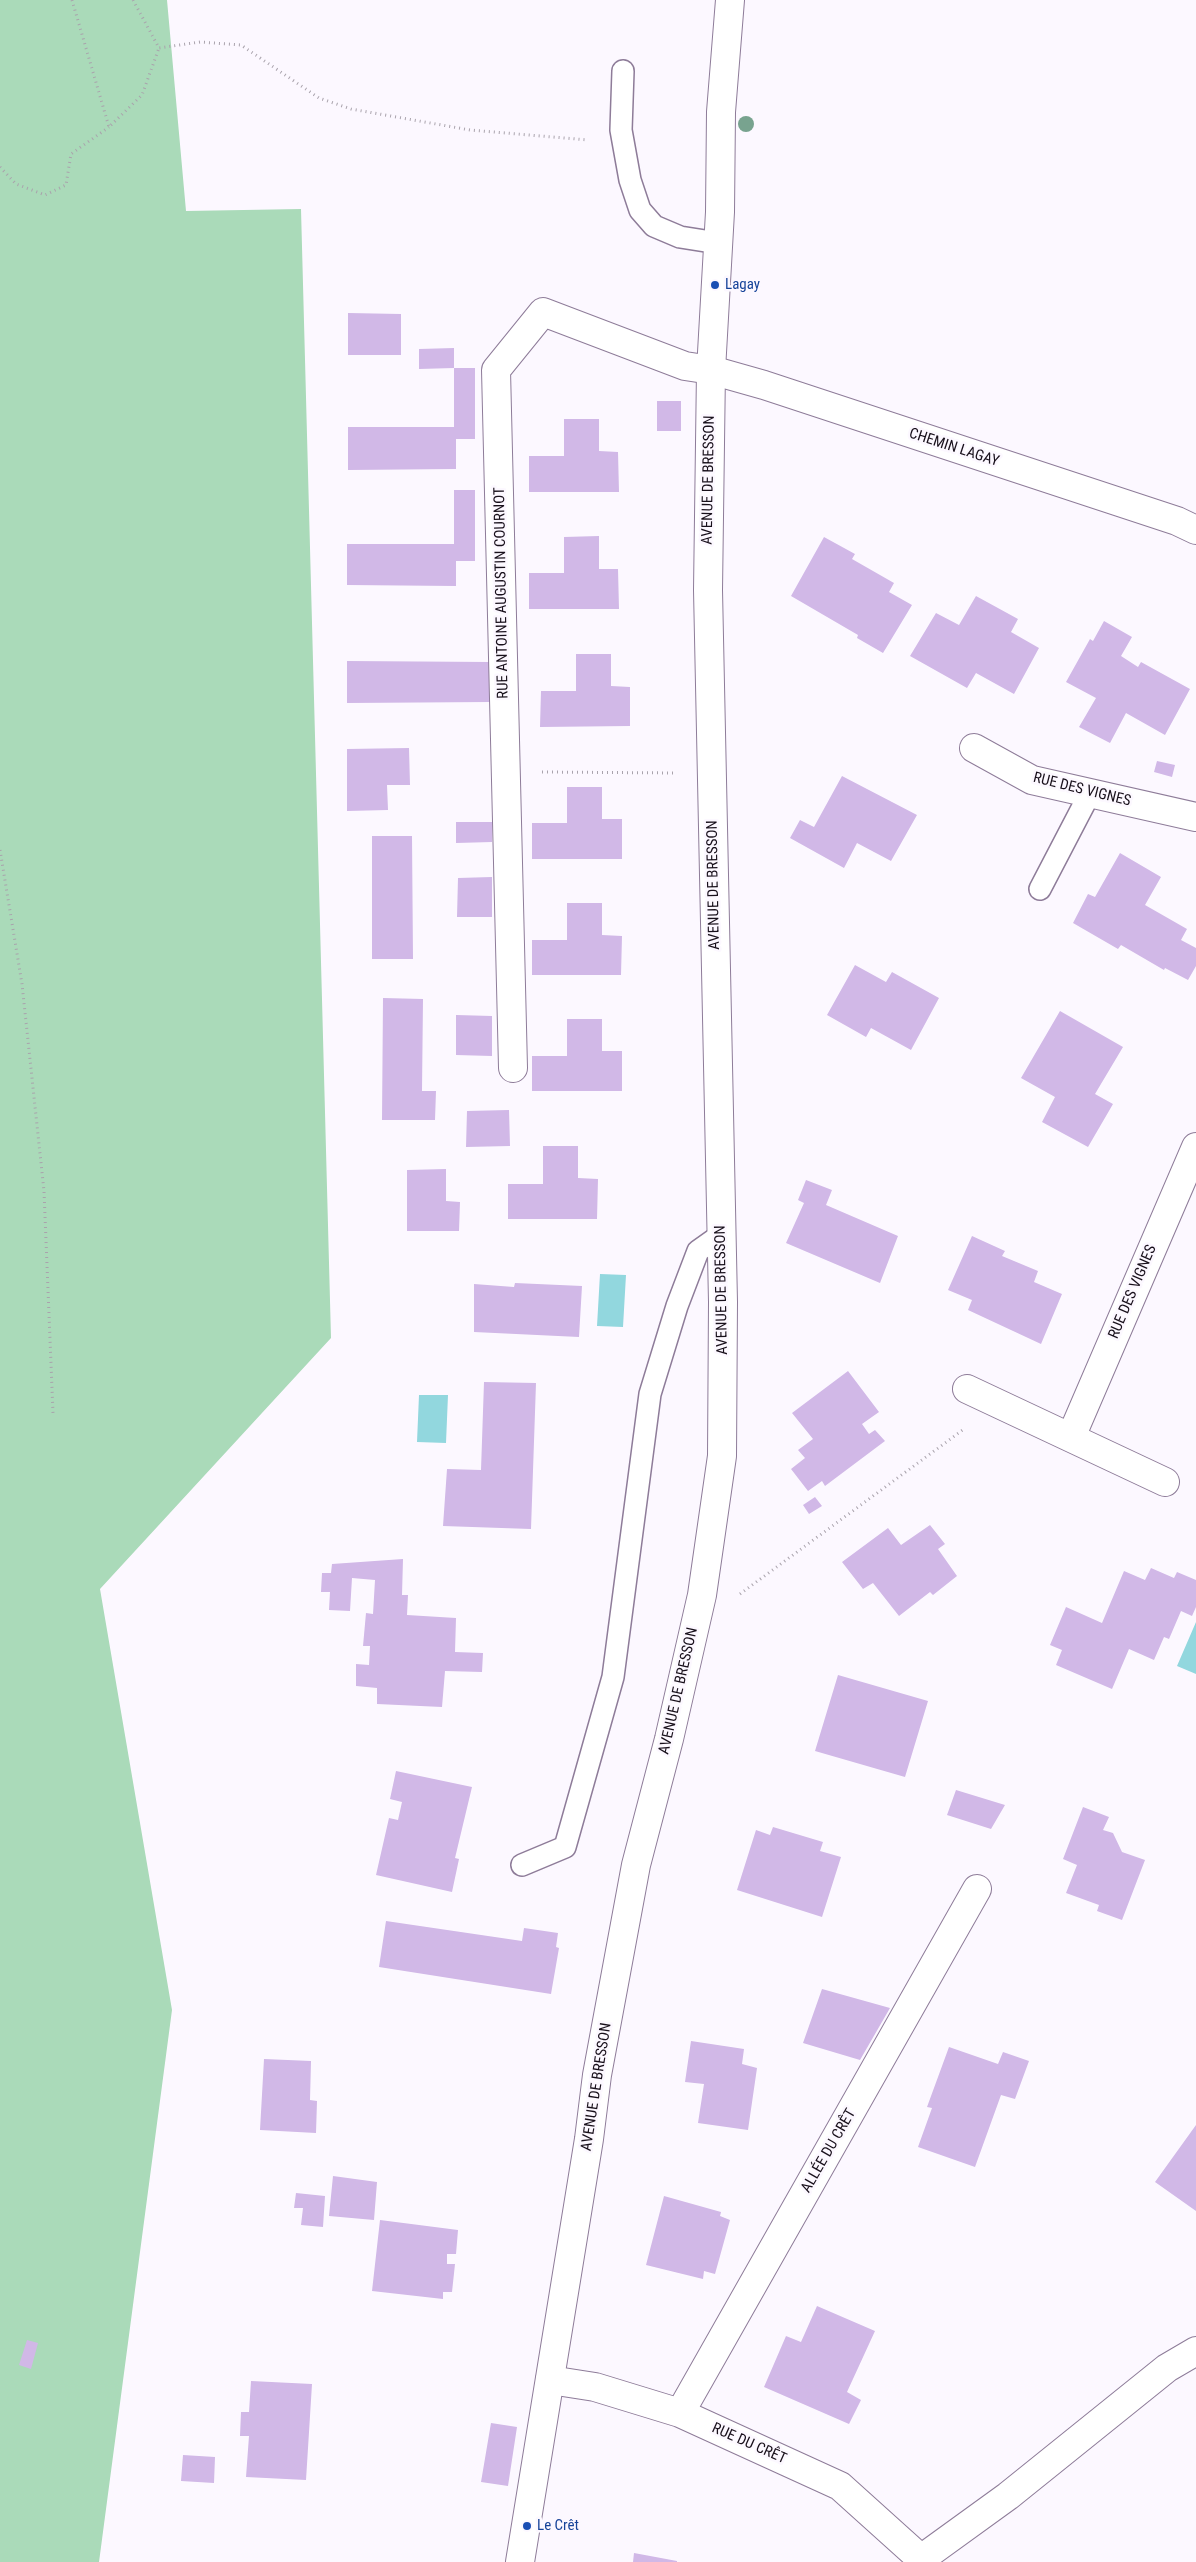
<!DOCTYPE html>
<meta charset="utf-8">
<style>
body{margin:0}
canvas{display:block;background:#fcf8ff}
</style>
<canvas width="1196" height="2562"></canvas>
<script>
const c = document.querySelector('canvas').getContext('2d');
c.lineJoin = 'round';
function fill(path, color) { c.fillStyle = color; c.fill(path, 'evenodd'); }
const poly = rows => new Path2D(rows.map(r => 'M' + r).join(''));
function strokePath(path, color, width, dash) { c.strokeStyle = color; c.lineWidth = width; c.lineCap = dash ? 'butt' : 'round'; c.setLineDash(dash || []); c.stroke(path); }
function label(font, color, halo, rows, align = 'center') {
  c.font = font + ' "Roboto Condensed",sans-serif'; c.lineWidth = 5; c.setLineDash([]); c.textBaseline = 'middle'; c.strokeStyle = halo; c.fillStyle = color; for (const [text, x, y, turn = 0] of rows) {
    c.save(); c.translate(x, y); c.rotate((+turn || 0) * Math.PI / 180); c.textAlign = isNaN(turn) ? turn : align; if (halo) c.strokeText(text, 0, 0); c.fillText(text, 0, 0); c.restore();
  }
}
fill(poly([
 [0,0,167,0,186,211,301,209,331,1338,100,1589,172,2010,99,2562,0,2562]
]), '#aadab9');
fill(poly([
 [600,1274,626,1275,623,1327,597,1326],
 [419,1395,448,1395,446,1443,417,1442],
 [1196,1622,1196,1674,1177,1666]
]), '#92d7de');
fill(poly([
 [348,313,401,314,401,355,348,355],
 [454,348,454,368,475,368,475,439,456,439,456,469,348,470,348,427,454,427,454,368,419,369,419,349],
 [657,401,681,401,681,431,657,431],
 [564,419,599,419,599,451,618,452,619,492,529,492,529,456,564,456],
 [454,490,475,490,475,561,456,561,456,586,347,585,347,544,454,544],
 [599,536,599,569,618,569,619,609,529,609,529,573,564,573,564,537],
 [824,537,855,554,852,559,894,583,889,592,912,605,883,653,857,638,858,635,791,596],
 [976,596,1018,619,1011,632,1039,648,1014,694,976,673,967,688,910,656,936,613,959,625],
 [1104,621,1132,637,1121,656,1138,667,1141,662,1190,689,1165,735,1126,713,1110,743,1079,727,1096,698,1066,682,1090,639,1093,641],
 [576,654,611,654,611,686,630,687,630,726,540,727,541,691,576,691],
 [347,661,490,662,490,702,347,703],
 [409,748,410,785,387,785,388,810,347,811,347,749],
 [1157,761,1175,765,1172,777,1154,772],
 [842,776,917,815,891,861,857,843,844,868,790,838,800,820,814,827],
 [567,787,602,787,602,819,622,819,622,859,532,859,532,823,567,823],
 [456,822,492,822,492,842,456,843],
 [372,836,412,836,413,959,372,959],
 [1120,853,1161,877,1145,905,1187,929,1181,940,1196,948,1196,966,1188,980,1165,968,1164,970,1121,945,1118,949,1073,923,1088,894,1095,897],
 [492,877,492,917,457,917,458,878],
 [567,903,602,903,602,935,622,936,621,975,532,975,532,940,567,940],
 [855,965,886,982,892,972,939,998,911,1050,871,1028,866,1037,827,1015],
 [383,998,423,999,422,1091,436,1091,435,1120,382,1120],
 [1060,1011,1123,1047,1095,1094,1113,1104,1088,1147,1042,1122,1055,1097,1021,1078],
 [456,1015,492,1016,492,1056,456,1055],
 [567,1019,602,1019,602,1051,622,1051,622,1091,532,1091,532,1056,567,1056],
 [509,1110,510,1146,466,1147,467,1111],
 [543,1146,578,1146,578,1178,598,1179,597,1219,508,1219,508,1184,543,1184],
 [446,1169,446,1201,460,1202,459,1231,407,1231,407,1170],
 [806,1180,832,1190,826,1205,898,1236,880,1283,786,1243,804,1203,798,1200],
 [972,1236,1005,1251,1002,1256,1038,1271,1034,1282,1062,1294,1041,1344,968,1310,972,1300,948,1290],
 [515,1283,582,1286,579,1337,474,1332,474,1284,514,1287],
 [848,1371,879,1412,862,1424,869,1434,875,1430,885,1441,825,1486,822,1481,808,1491,791,1469,805,1458,798,1450,813,1439,792,1413],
 [484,1382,536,1383,531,1529,443,1526,447,1469,481,1470],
 [815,1497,822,1506,809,1514,803,1505],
 [930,1525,945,1544,938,1549,957,1576,933,1595,930,1592,899,1616,873,1583,863,1589,842,1562,888,1528,901,1545],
 [403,1559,402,1595,408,1595,407,1615,456,1618,455,1652,483,1653,482,1672,445,1671,442,1707,377,1704,377,1688,356,1686,356,1664,369,1665,370,1646,363,1646,366,1613,373,1614,375,1580,352,1578,350,1611,329,1610,330,1592,321,1592,322,1573,331,1573,332,1564],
 [1151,1568,1174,1578,1177,1572,1196,1580,1196,1607,1192,1616,1181,1611,1169,1639,1164,1637,1154,1660,1129,1649,1112,1689,1056,1665,1062,1650,1050,1645,1066,1607,1102,1623,1124,1571,1145,1580],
 [838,1675,928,1701,905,1777,815,1751],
 [396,1771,472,1787,455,1858,459,1859,452,1892,376,1875,389,1818,398,1820,402,1802,390,1799],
 [956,1790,1005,1805,991,1829,947,1815],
 [1083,1807,1109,1817,1103,1830,1113,1833,1122,1852,1145,1860,1122,1920,1097,1911,1099,1905,1066,1893,1077,1865,1063,1859],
 [773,1827,823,1842,820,1851,841,1857,822,1917,737,1890,756,1830,770,1835],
 [386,1921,522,1941,524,1928,558,1933,556,1947,559,1948,551,1994,379,1967],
 [822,1989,890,2008,860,2060,803,2043],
 [691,2041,744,2049,742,2064,757,2068,748,2130,698,2123,704,2084,685,2082],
 [949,2047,998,2064,1003,2052,1029,2061,1015,2099,1001,2095,975,2167,918,2147,932,2108,927,2107],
 [264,2059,311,2061,310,2100,317,2101,316,2133,260,2130],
 [1196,2125,1196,2211,1155,2182],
 [333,2176,377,2182,374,2220,329,2216],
 [296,2193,325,2196,323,2227,301,2225,303,2208,294,2208],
 [664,2196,721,2212,720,2216,730,2220,715,2274,704,2271,703,2279,646,2265],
 [380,2220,458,2230,456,2254,447,2254,447,2264,455,2264,452,2292,443,2292,443,2299,372,2291],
 [817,2306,875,2331,847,2392,861,2400,849,2424,764,2387,786,2336,801,2342],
 [27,2340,38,2343,31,2369,19,2365],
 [251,2381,312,2384,306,2480,246,2477,249,2436,240,2436,241,2412,249,2412],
 [491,2423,517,2427,508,2486,481,2482],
 [183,2455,215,2457,214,2483,181,2481],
 [634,2553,677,2561,677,2562,633,2562]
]), '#d1b8e7');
const service = poly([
 [623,71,621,130,630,180,640,210,654,226,680,237,718,243],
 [1040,889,1090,793],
 [522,1865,565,1847,613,1677,650,1394,677,1306,698,1251,722,1234]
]);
const minor = poly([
 [974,748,1032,780,1196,817],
 [513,1068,496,370,543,312,685,366,711,370,764,385,1177,521,1196,530],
 [967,1389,1165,1482],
 [1071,1437,1196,1147],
 [550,2380,595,2387,680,2413,840,2486,921,2559,1008,2496,1167,2368,1196,2351],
 [680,2413,977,1889]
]);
const tertiary = poly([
 [520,2562,589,2139,597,2075,636,1865,669,1739,702,1595,722,1456,723,1302,708,590,711,370,720,212,721,112,730,0]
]);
strokePath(service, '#8e7c99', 24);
strokePath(minor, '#8e7c99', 30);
strokePath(tertiary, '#8e7c99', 30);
strokePath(poly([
 [72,0,109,127,142,95,159,48],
 [133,0,159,48,200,42,241,45,319,98,351,109,470,130,588,140],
 [0,167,16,184,45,195,66,185,71,154,109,127],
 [542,772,676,773],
 [0,850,22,984,44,1191,53,1413],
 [740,1594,964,1429]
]), '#a9a3ac', 3, [1, 4]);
strokePath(service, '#fff', 21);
strokePath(minor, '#fff', 28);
strokePath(tertiary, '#fff', 28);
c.fillStyle = '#78a38f';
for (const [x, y] of [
 [746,124]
]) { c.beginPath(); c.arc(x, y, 8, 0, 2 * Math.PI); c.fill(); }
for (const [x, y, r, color] of [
 [715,285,5,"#1a4fb4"],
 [527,2526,5,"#1a4fb4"]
]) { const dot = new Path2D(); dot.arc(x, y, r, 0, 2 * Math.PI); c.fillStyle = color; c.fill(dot); strokePath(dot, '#fcf8ff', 2); }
label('15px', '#164399', '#fcf8ff', [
 ["Lagay",725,285],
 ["Le Crêt",537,2526]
], 'left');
label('15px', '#18101b', '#fcf8ff', [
 ["CHEMIN LAGAY",954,448,18],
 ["AVENUE DE BRESSON",709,480,-89],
 ["RUE ANTOINE AUGUSTIN COURNOT",502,593,-91],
 ["RUE DES VIGNES",1082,790,14],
 ["AVENUE DE BRESSON",714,885,-91],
 ["AVENUE DE BRESSON",722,1290,-91],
 ["RUE DES VIGNES",1133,1292,-67],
 ["AVENUE DE BRESSON",679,1691,-77],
 ["AVENUE DE BRESSON",597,2087,-81],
 ["ALLÉE DU CRÊT",829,2151,-60],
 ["RUE DU CRÊT",749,2444,24]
]);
</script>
